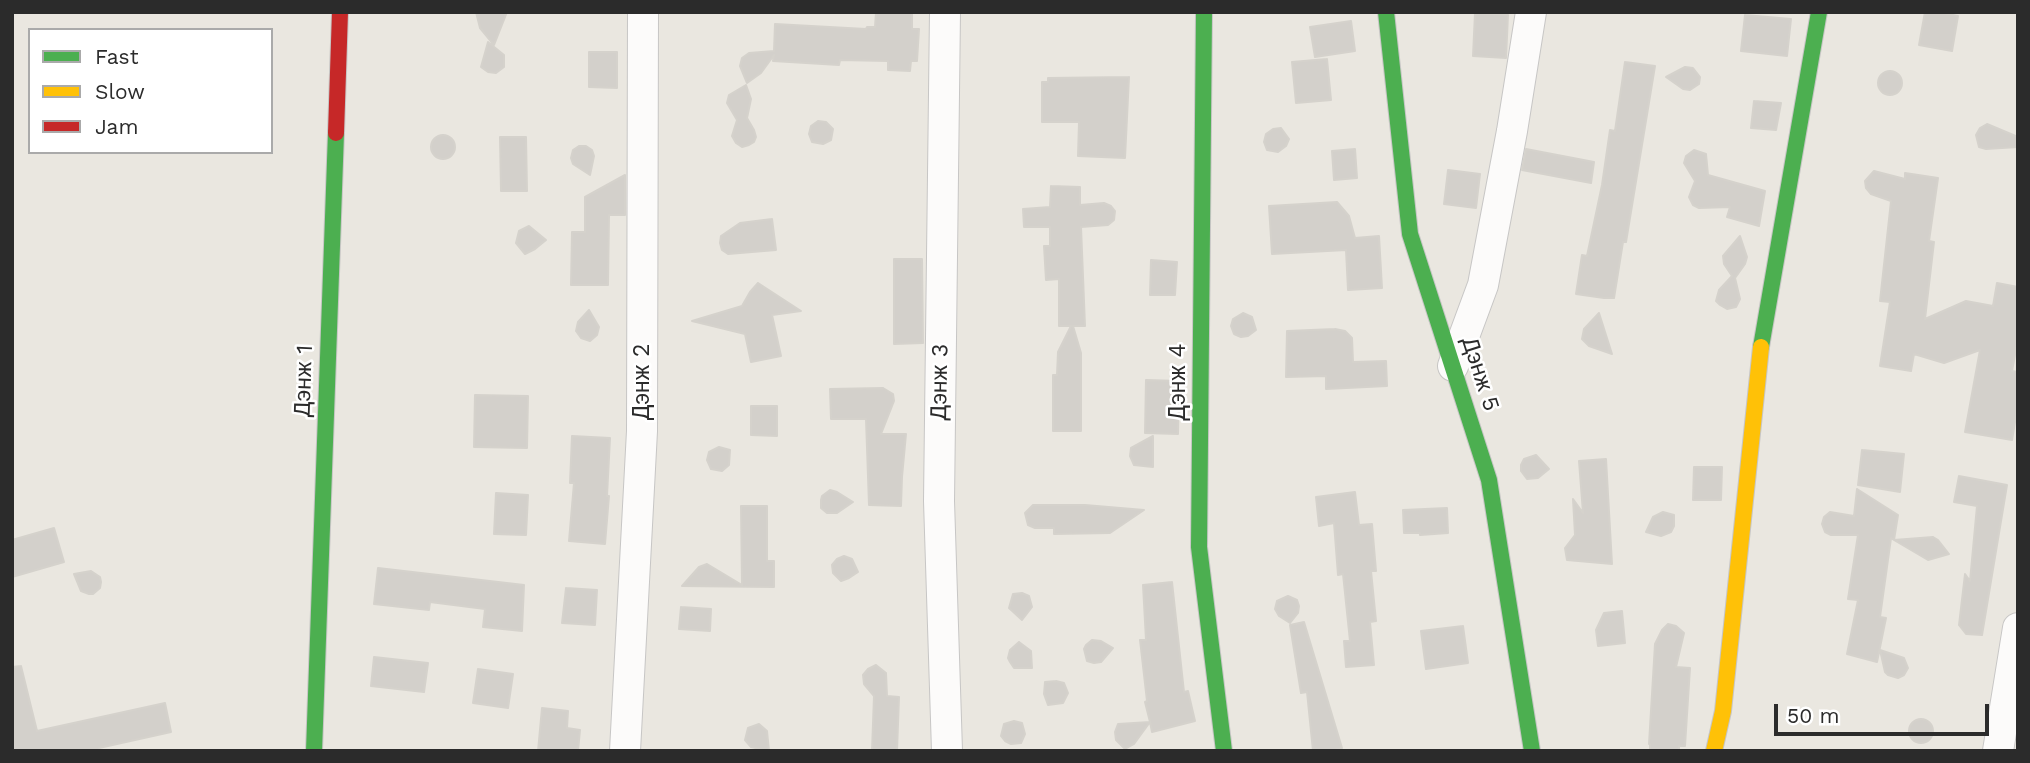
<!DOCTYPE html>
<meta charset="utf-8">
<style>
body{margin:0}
#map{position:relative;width:2030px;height:763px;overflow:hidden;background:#eae7e0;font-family:"Work Sans",sans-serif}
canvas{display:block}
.frame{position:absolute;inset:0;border:14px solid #2b2b2b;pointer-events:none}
.legend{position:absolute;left:28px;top:28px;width:245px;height:126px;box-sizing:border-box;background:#fff;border:2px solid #aaa;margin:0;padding:9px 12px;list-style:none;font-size:21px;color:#2b2b2b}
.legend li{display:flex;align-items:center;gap:14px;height:35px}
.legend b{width:35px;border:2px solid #aaa}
.scale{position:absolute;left:1774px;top:704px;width:215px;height:32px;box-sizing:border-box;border:4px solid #2b2b2b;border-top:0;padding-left:9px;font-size:21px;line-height:24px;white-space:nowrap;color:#2b2b2b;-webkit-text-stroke:5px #fff;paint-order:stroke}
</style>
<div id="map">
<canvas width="2030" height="763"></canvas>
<div class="frame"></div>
<ul class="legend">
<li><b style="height:9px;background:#4caf50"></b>Fast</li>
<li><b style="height:9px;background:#ffc107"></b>Slow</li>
<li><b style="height:9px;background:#c62828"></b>Jam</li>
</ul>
<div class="scale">50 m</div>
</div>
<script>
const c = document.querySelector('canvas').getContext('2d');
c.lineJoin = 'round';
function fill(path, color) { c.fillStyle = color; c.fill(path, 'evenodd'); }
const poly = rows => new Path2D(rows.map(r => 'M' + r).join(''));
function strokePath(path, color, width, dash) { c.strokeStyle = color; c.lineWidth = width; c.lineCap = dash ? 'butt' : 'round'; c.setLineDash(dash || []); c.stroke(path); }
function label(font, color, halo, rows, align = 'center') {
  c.font = font + ' "Work Sans",sans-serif'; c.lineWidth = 5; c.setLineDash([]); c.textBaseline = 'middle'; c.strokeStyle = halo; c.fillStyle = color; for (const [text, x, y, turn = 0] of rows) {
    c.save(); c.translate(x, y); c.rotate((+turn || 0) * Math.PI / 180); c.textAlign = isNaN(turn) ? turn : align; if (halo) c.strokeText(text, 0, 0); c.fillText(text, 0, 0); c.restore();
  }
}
const building = poly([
 [476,12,507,12,494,45,480,28,476,12],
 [876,12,912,12,912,29,919,29,917,61,911,61,910,71,888,70,888,61,840,60,839,65,773,61,774,55,761,73,747,83,740,66,742,58,749,53,774,51,775,24,866,29,867,27,875,27,876,12],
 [1925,12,1938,12,1958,16,1952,51,1919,45,1925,12],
 [1475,13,1508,15,1506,58,1473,56,1475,13],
 [1745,15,1791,19,1787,56,1741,51,1745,15],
 [1351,21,1355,51,1315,57,1310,27,1351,21],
 [488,42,504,55,504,67,496,73,488,72,481,67,488,42],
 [589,52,617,52,617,88,589,87,589,52],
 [1327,59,1331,100,1296,103,1292,62,1327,59],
 [1625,62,1655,66,1626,242,1623,242,1614,298,1604,298,1576,294,1582,255,1587,256,1602,185,1610,130,1615,131,1625,62],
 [1685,67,1693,68,1700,77,1699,84,1690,90,1683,89,1666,77,1685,67],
 '1878 83a12 12 0 1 1 24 0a12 12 0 1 1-24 0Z',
 [1129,77,1125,158,1078,156,1079,122,1042,122,1042,82,1048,82,1048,78,1129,77],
 [746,85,751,99,747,118,754,130,756,137,754,142,749,145,742,147,736,143,732,136,737,120,727,103,729,95,746,85],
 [1754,101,1781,103,1776,130,1751,128,1754,101],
 [818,121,826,122,833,129,831,140,823,144,812,142,809,134,811,126,818,121],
 [1987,124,2018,137,2018,147,1986,149,1979,147,1976,135,1980,128,1987,124],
 [1281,128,1289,139,1286,146,1278,152,1267,150,1264,142,1266,134,1273,129,1281,128],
 '431 147a12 12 0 1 1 24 0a12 12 0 1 1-24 0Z',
 [500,137,526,137,527,191,501,191,500,137],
 [579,146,586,146,592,150,594,156,590,175,573,164,571,158,573,150,579,146],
 [1355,149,1357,178,1334,180,1332,151,1355,149],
 [1526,149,1594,162,1591,183,1522,170,1526,149],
 [1694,150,1706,154,1708,175,1765,191,1759,226,1727,217,1730,207,1699,208,1693,205,1689,197,1695,181,1684,163,1686,156,1694,150],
 [1448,170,1480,174,1476,208,1444,204,1448,170],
 [1874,171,1905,179,1905,173,1938,178,1929,241,1934,242,1925,319,1966,301,1993,306,1997,283,2018,287,2018,339,2012,371,2018,372,2018,404,2012,440,1965,432,1980,350,1944,363,1914,354,1911,371,1880,366,1890,302,1880,301,1891,201,1871,194,1866,188,1865,181,1874,171],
 [625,175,625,215,609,215,608,285,571,285,572,232,585,232,585,197,625,175],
 [1051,186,1080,187,1080,205,1104,203,1111,206,1115,211,1114,220,1108,225,1081,227,1085,326,1073,326,1081,353,1081,431,1053,431,1053,375,1057,375,1058,352,1071,326,1059,326,1059,279,1046,280,1044,246,1050,246,1050,227,1024,227,1023,209,1050,207,1051,186],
 [1337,202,1349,216,1355,238,1379,236,1382,288,1348,290,1346,250,1272,254,1269,206,1337,202],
 [772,219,776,250,728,254,722,250,720,243,721,236,740,223,772,219],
 [529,226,546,240,535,249,525,254,516,243,519,231,529,226],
 [1740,236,1747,257,1745,264,1735,278,1740,299,1736,307,1727,309,1720,305,1716,301,1719,290,1732,276,1724,264,1723,256,1740,236],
 [894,259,922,259,923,343,894,344,894,259],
 [1151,260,1177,262,1175,295,1150,295,1151,260],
 [758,283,801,311,772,315,781,356,751,362,745,334,692,321,742,306,750,292,758,283],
 [589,310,599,327,597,335,590,341,581,338,576,331,578,322,589,310],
 [1243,313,1252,317,1256,330,1248,336,1241,337,1234,334,1231,326,1233,319,1243,313],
 [1599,313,1612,354,1589,346,1582,339,1584,329,1599,313],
 [1335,329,1345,331,1352,338,1353,362,1386,361,1387,386,1326,389,1326,376,1286,377,1287,331,1335,329],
 [1146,380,1179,381,1178,434,1145,433,1146,380],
 [883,388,893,394,894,401,881,434,906,434,902,477,901,506,869,505,866,419,831,419,830,389,883,388],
 [475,395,528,396,527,448,474,447,475,395],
 [751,406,777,406,777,436,751,435,751,406],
 [572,436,610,438,607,496,609,496,605,544,569,541,574,483,570,483,572,436],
 [1153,436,1153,467,1134,465,1130,456,1131,448,1153,436],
 [719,447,730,450,729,465,722,471,711,469,707,460,709,452,719,447],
 [1862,450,1904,454,1900,492,1858,485,1862,450],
 [1536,455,1549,469,1538,478,1527,479,1521,471,1521,465,1524,459,1536,455],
 [1606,459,1612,564,1567,560,1565,548,1575,535,1573,499,1583,513,1579,461,1606,459],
 [1694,467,1722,467,1721,500,1693,500,1694,467],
 [1959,476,2007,485,1982,635,1966,634,1959,625,1965,574,1970,581,1977,506,1954,502,1959,476],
 [1857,489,1898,515,1894,540,1891,538,1880,617,1886,618,1877,662,1847,654,1858,600,1848,599,1858,535,1831,535,1825,532,1822,524,1824,517,1830,512,1854,516,1857,489],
 [830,490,837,492,853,502,837,513,827,513,821,508,821,500,822,496,830,490],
 [1355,492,1359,525,1372,524,1376,571,1371,571,1376,621,1370,622,1374,665,1346,667,1344,641,1350,641,1343,574,1338,575,1334,523,1319,526,1316,497,1355,492],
 [496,493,528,495,526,535,494,534,496,493],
 [1033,505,1085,505,1144,510,1110,533,1054,534,1054,528,1035,528,1028,525,1025,513,1033,505],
 [741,506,767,506,767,561,774,561,774,587,682,586,699,567,707,564,742,585,741,506],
 [1447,508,1448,533,1420,535,1420,533,1404,533,1403,510,1447,508],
 [1663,512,1674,515,1674,526,1671,532,1661,536,1646,532,1653,517,1663,512],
 [54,528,64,562,12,577,12,540,54,528],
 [1933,537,1938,540,1949,554,1928,560,1894,540,1933,537],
 [844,556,852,559,858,572,849,578,841,581,833,573,832,565,837,559,844,556],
 [378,568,524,585,522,631,483,627,485,609,430,602,429,610,374,604,378,568],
 [91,571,100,577,101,582,100,588,93,594,89,594,81,591,74,574,91,571],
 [1172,582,1184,692,1188,691,1195,721,1152,732,1150,722,1134,744,1125,749,1116,740,1115,732,1118,724,1150,722,1145,702,1147,701,1140,640,1146,640,1143,585,1172,582],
 [566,588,597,590,595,625,562,623,566,588],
 [1022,593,1029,596,1032,607,1022,620,1009,608,1013,594,1022,593],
 [1288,596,1297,600,1299,606,1298,613,1290,623,1279,616,1275,609,1277,601,1288,596],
 [681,607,711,609,710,631,679,629,681,607],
 [1622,611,1625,643,1598,646,1596,630,1604,613,1622,611],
 [1304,622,1342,748,1337,749,1338,751,1313,751,1307,692,1301,693,1290,625,1304,622],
 [1668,624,1676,626,1684,633,1676,667,1690,668,1685,746,1679,746,1679,751,1650,751,1650,744,1649,744,1655,644,1662,630,1668,624],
 [1463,626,1468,663,1426,669,1421,631,1463,626],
 [1092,640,1101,641,1113,648,1101,662,1094,663,1087,661,1084,649,1086,645,1092,640],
 [1019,642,1031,651,1032,668,1014,668,1010,662,1008,658,1010,650,1019,642],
 [1880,650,1904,658,1908,668,1904,675,1898,678,1888,675,1885,672,1880,650],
 [374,657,428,663,424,692,371,686,374,657],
 [876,665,886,673,887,696,899,697,897,751,872,751,874,696,864,684,863,675,868,669,876,665],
 [21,666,37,731,165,703,171,732,99,748,100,751,12,751,12,667,21,666],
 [478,669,513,674,508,708,473,703,478,669],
 [1056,681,1064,683,1068,693,1063,703,1048,705,1044,694,1045,682,1056,681],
 [542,708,568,711,567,728,580,730,578,751,538,751,542,708],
 '1909 731a12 12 0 1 1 24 0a12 12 0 1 1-24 0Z',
 [1014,721,1022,723,1025,734,1021,743,1011,744,1005,741,1001,736,1004,724,1014,721],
 [759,724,767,731,769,751,751,747,745,740,748,728,759,724]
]);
fill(building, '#d3d0cb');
strokePath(building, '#d5d2cc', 2);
const street = poly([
 [945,12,939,501,947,751],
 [1453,366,1483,285,1512,131,1531,12],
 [625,751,642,431,643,12],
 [1998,751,2018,628]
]);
const fast = poly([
 [1204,12,1199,547,1224,751],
 [1386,12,1410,234,1489,480,1532,751],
 [1761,347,1819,12],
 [314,751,336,133]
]);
const slow = poly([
 [1714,751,1723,711,1761,347]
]);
const jam = poly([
 [336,133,340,12]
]);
strokePath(street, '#c7c6c5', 32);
strokePath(fast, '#c7c6c5', 18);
strokePath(slow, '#c7c6c5', 18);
strokePath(jam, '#c7c6c5', 18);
strokePath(street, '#fcfbfa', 30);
strokePath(fast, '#4caf50', 16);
strokePath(slow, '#ffc107', 16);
strokePath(jam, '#c62828', 16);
label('23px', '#2b2b2b', '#fff', [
 ["Дэнж 5",1480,374,72],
 ["Дэнж 1",304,381,-88],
 ["Дэнж 2",642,382,-90],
 ["Дэнж 3",940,382,-89],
 ["Дэнж 4",1178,382,-90]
]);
</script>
